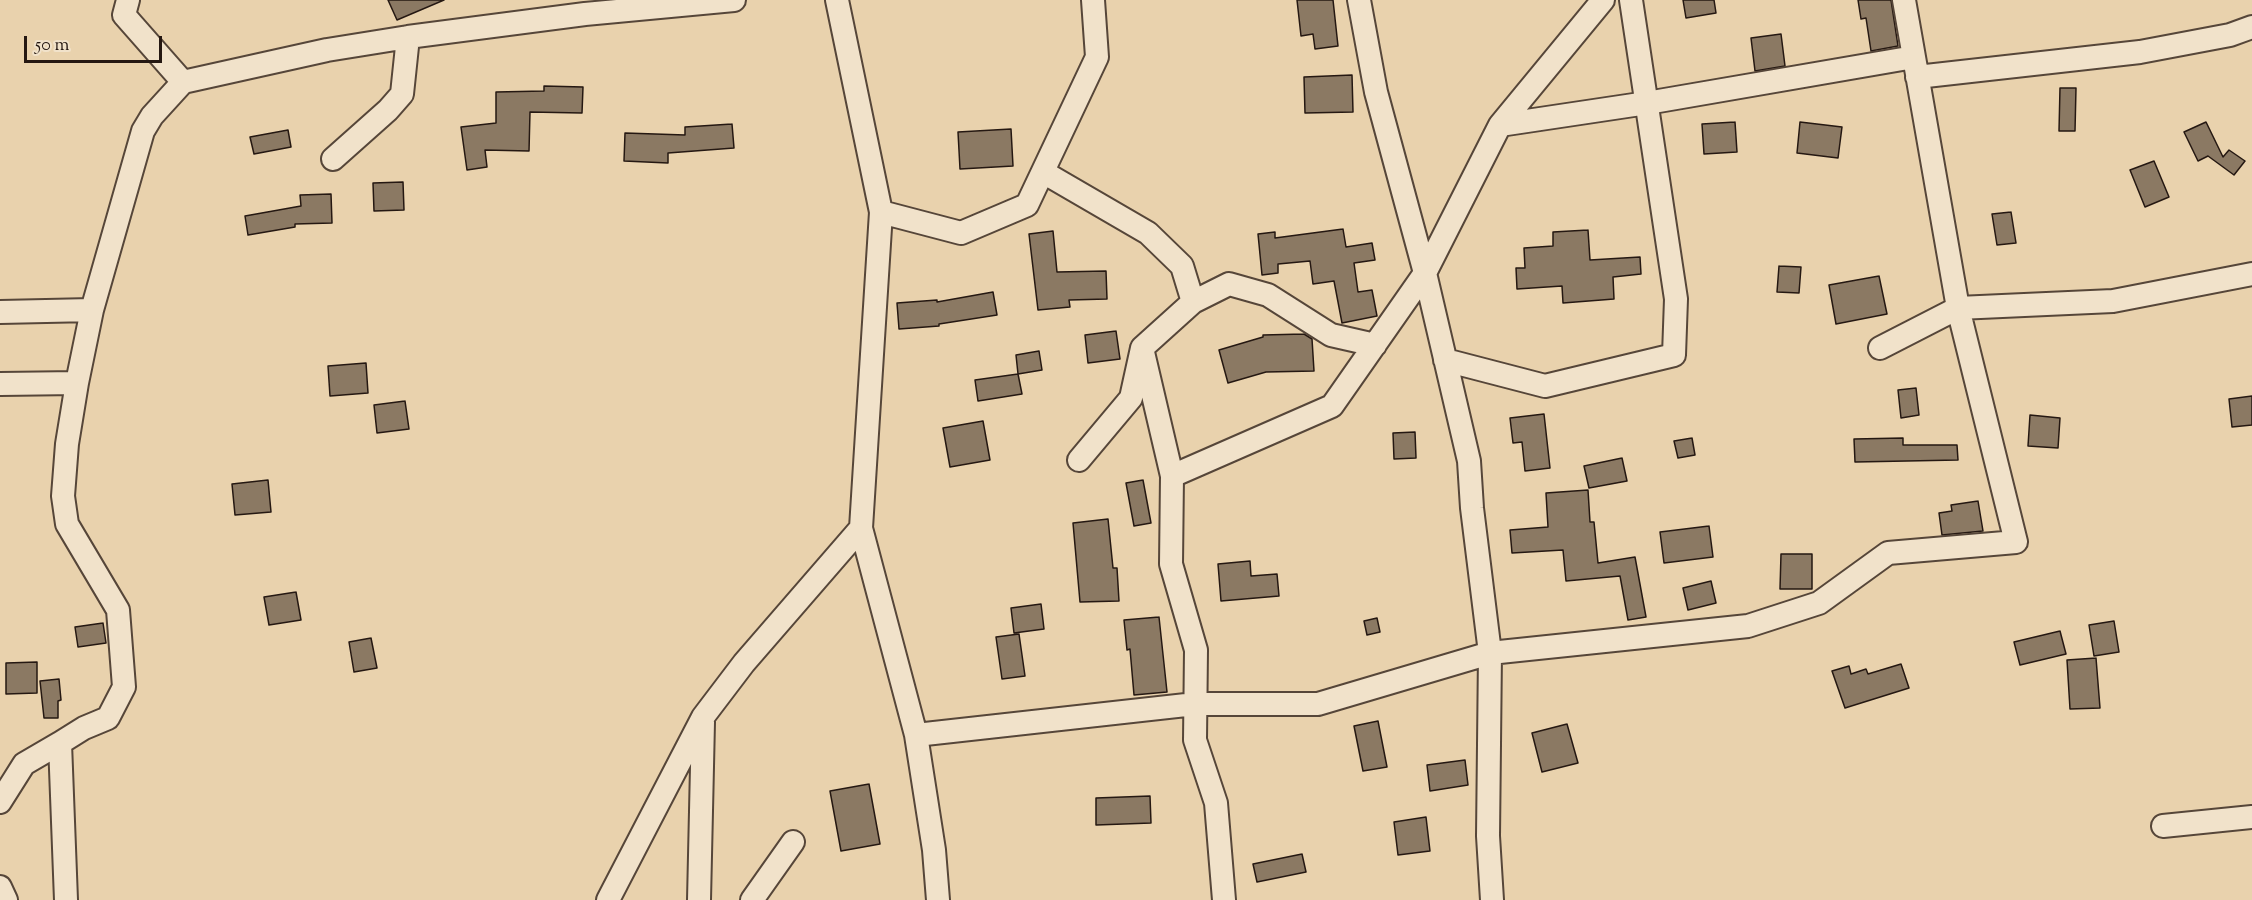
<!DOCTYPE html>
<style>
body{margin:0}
#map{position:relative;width:2252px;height:900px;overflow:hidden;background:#e9d2ad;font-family:"Sorts Mill Goudy",serif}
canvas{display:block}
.scale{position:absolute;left:24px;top:36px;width:138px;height:27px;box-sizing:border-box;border:3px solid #251812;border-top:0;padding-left:8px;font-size:18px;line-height:21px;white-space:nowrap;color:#251812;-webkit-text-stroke:4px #f1e2ca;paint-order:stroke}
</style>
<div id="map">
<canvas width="2252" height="900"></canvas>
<div class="scale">50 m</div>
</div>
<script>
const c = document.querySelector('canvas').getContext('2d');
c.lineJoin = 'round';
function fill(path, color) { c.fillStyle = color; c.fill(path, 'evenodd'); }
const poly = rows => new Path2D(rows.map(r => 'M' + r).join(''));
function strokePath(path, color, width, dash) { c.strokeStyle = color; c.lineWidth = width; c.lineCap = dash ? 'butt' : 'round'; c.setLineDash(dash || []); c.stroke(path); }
const building = poly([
 [388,0,444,0,397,20,388,0],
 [1297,0,1333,0,1338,46,1315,49,1313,34,1301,36,1297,0],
 [1683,0,1714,0,1716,13,1686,18,1683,0],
 [1858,0,1891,0,1898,46,1871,51,1866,18,1861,19,1858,0],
 [1781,34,1785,66,1755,71,1751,38,1781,34],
 [1352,75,1353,112,1305,113,1304,77,1352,75],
 [544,86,583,87,582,113,530,112,529,151,485,150,487,167,467,170,461,127,496,123,496,92,544,91,544,86],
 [2060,88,2076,88,2075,131,2059,131,2060,88],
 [1735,122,1737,152,1704,154,1702,124,1735,122],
 [1800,122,1842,127,1838,158,1797,153,1800,122],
 [2206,122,2223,157,2229,150,2245,161,2234,175,2208,156,2198,161,2184,132,2206,122],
 [732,124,734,148,668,153,668,163,624,161,625,133,685,135,685,127,732,124],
 [1011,129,1013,166,960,169,958,132,1011,129],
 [288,130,291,147,254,154,250,137,288,130],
 [2154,161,2169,197,2145,207,2130,170,2154,161],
 [403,182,404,210,374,211,373,183,403,182],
 [331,194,332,223,295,224,295,227,248,235,245,216,301,206,300,195,331,194],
 [2011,212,2016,243,1997,245,1992,214,2011,212],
 [1343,229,1346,247,1372,243,1375,260,1354,263,1358,292,1372,290,1377,316,1342,323,1334,281,1313,284,1310,261,1278,264,1278,273,1262,275,1258,234,1275,232,1275,238,1343,229],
 [1588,230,1590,260,1640,257,1641,274,1613,277,1614,299,1563,303,1562,286,1517,289,1516,268,1525,268,1524,248,1553,246,1553,232,1588,230],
 [1053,231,1057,272,1106,271,1107,299,1069,300,1070,307,1038,310,1029,234,1053,231],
 [1779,266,1801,267,1799,293,1777,292,1779,266],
 [1879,276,1887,314,1836,324,1829,285,1879,276],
 [993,292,997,315,939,324,939,326,899,329,897,303,937,300,937,302,993,292],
 [1116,331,1120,359,1088,363,1085,335,1116,331],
 [1304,334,1312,339,1314,371,1266,372,1228,383,1219,350,1263,337,1263,335,1304,334],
 [1039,351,1042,370,1018,374,1016,355,1039,351],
 [366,363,368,393,330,396,328,366,366,363],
 [1018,374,1022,394,978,401,975,380,1018,374],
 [1916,388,1919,415,1901,418,1898,390,1916,388],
 [2252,396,2252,425,2232,427,2229,399,2252,396],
 [405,401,409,429,377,433,374,405,405,401],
 [1544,414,1550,468,1525,471,1522,442,1513,443,1510,418,1544,414],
 [2030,415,2060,418,2058,448,2028,446,2030,415],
 [983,421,990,460,950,467,943,428,983,421],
 [1415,432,1416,458,1394,459,1393,433,1415,432],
 [1692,438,1695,455,1678,458,1674,441,1692,438],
 [1903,438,1903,445,1957,445,1958,460,1855,462,1854,439,1903,438],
 [1622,458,1627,481,1589,488,1584,466,1622,458],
 [268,480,271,512,235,515,232,484,268,480],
 [1143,480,1151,523,1134,526,1126,483,1143,480],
 [1588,490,1590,522,1594,522,1598,563,1635,557,1646,617,1628,620,1620,576,1566,581,1563,550,1512,553,1510,530,1548,527,1546,493,1588,490],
 [1978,501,1983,531,1942,535,1939,513,1952,511,1951,505,1978,501],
 [1108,519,1113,568,1117,568,1119,601,1080,602,1073,523,1108,519],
 [1709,526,1713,557,1664,563,1660,532,1709,526],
 [1781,554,1812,554,1812,589,1780,589,1781,554],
 [1250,561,1251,576,1277,574,1279,596,1221,601,1218,564,1250,561],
 [1711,581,1716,603,1688,610,1683,588,1711,581],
 [296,592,301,620,269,625,264,597,296,592],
 [1041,604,1044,629,1014,633,1011,608,1041,604],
 [1159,617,1167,692,1134,695,1130,649,1127,650,1124,620,1159,617],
 [1377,618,1380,632,1367,635,1364,621,1377,618],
 [2114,621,2119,652,2094,656,2089,625,2114,621],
 [103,623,106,643,78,647,75,627,103,623],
 [2060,631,2066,654,2020,665,2014,642,2060,631],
 [1019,634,1025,676,1002,679,996,637,1019,634],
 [371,638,377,668,354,672,349,642,371,638],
 [2096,658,2100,708,2070,709,2067,660,2096,658],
 [37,662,37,693,6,694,6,663,37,662],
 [1901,664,1909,688,1845,708,1832,671,1849,666,1851,674,1866,669,1868,674,1901,664],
 [59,679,61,700,58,701,58,718,44,718,40,681,59,679],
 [1378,721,1387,767,1363,771,1354,726,1378,721],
 [1567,724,1578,763,1542,772,1532,733,1567,724],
 [1465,760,1468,785,1430,791,1427,765,1465,760],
 [869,784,880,844,841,851,830,791,869,784],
 [1150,796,1151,823,1096,825,1096,798,1150,796],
 [1426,817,1430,851,1398,855,1394,822,1426,817],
 [1302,854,1306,872,1257,882,1253,864,1302,854]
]);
fill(building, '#8b7963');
strokePath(building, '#251812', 1.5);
const minor = poly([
 [128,0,124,15,183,82],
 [1359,0,1376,92,1425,273,1469,461,1472,508,1490,653,1488,836,1492,900],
 [1917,77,2140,52,2230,35,2252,27],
 [1500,125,1647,103,1914,57],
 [333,159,388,110,402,94,408,37],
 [1043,172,1148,233,1182,266,1193,302],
 [881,212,961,233,1027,205,1097,57,1093,0],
 [0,312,92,310],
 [1142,348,1172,476,1171,564,1196,650,1195,740,1216,803,1224,900],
 [1880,348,1958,308,2113,301,2252,274],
 [1445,360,1545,386,1674,355,1676,299,1631,0],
 [0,384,77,383],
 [1079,460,1131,398,1142,348,1193,302,1229,284,1268,295,1331,335,1375,345],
 [1172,476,1332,406,1425,273,1500,125,1603,0],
 [861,528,916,735,1195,704,1318,704,1490,653,1748,626,1819,603,1888,553,2016,542,1958,308,1904,0],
 [916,735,934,850,938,900],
 [0,802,24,764,60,743],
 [2163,826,2252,817],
 [0,887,6,900],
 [66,900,60,743,84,728,108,718,124,687,118,610,67,524,63,496,67,444,77,383,92,310,143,131,152,116,183,82,327,50,408,37,585,14,734,0],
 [608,900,703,717,744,663,861,528,881,212,837,0],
 [699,900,703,722],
 [752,900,793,842]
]);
strokePath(minor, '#564639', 26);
strokePath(minor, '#f1e2ca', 22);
</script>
